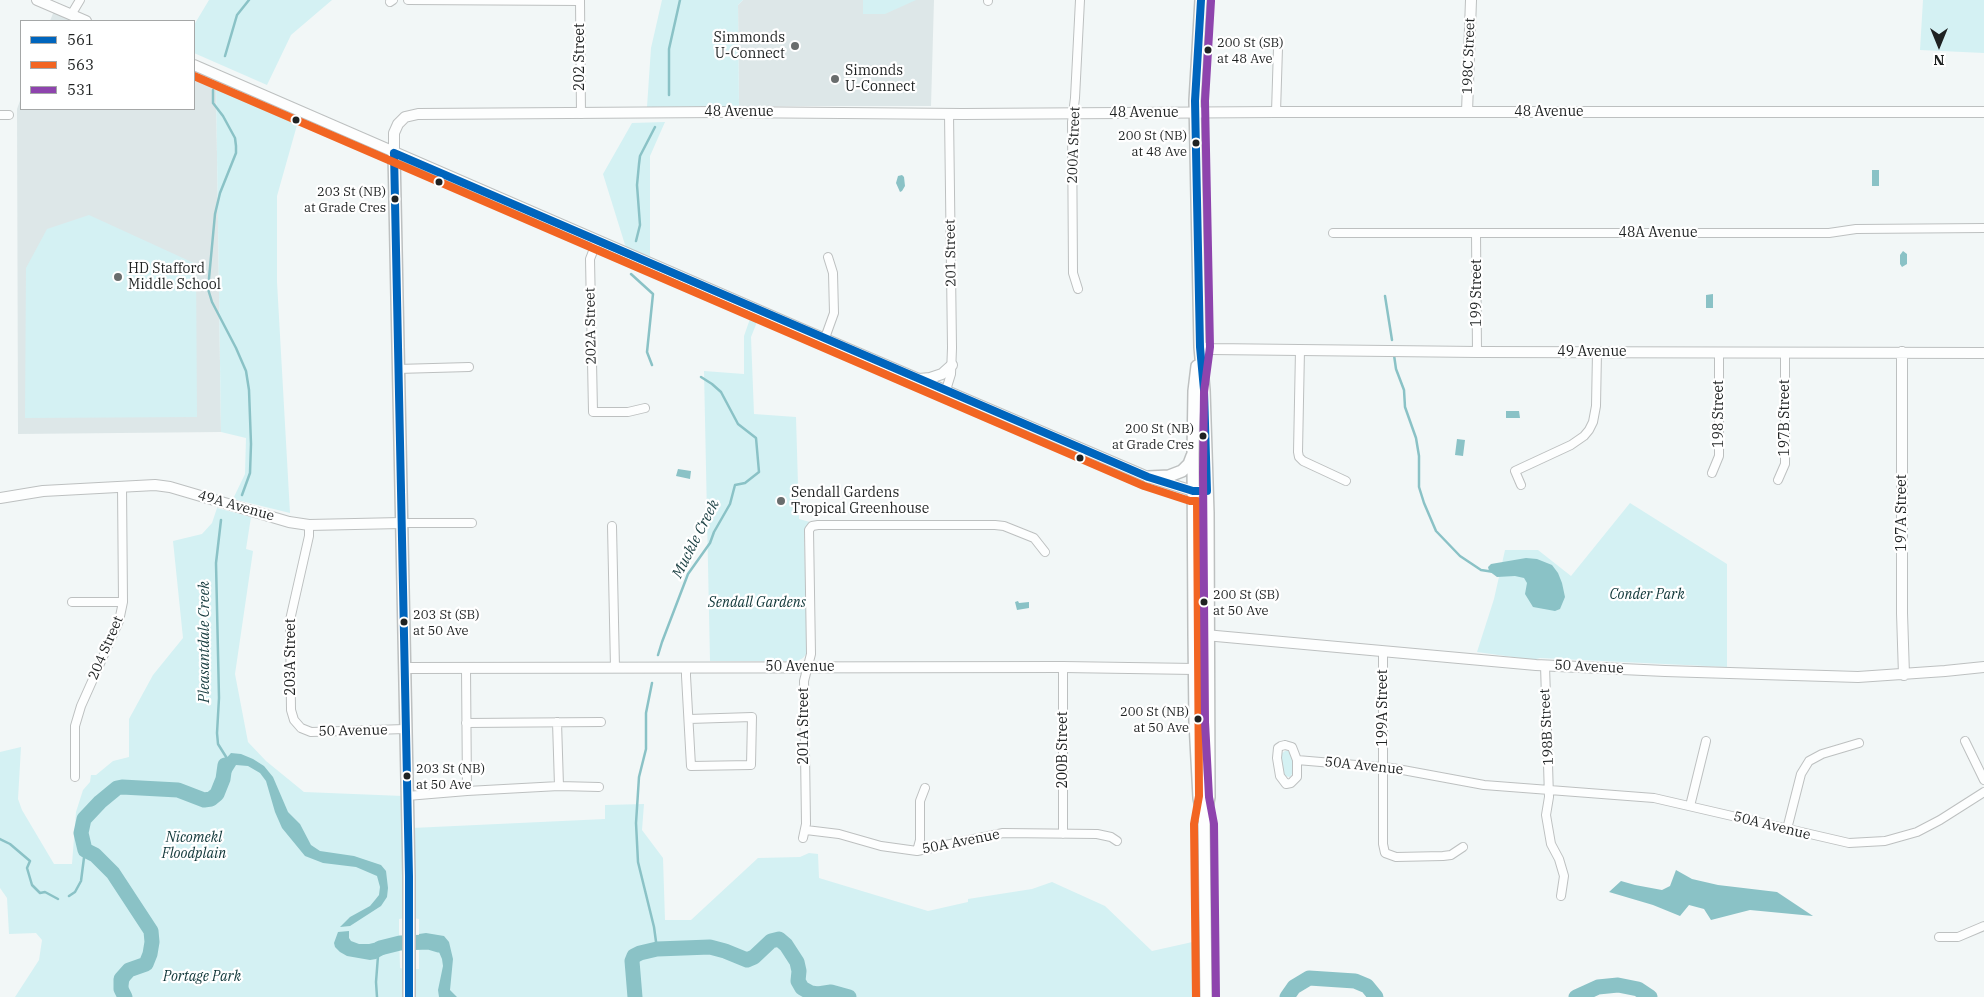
<!DOCTYPE html>
<style>
body{margin:0}
#map{position:relative;width:1984px;height:997px;overflow:hidden;background:#f2f7f7;font-family:"IBM Plex Serif",serif}
canvas{display:block}
.legend{position:absolute;left:20px;top:20px;width:175px;height:90px;box-sizing:border-box;background:#fff;border:1px solid #a5a7a7;margin:0;padding:6px 9px;list-style:none;font-size:15px;color:#1f2222}
.legend li{display:flex;align-items:center;gap:10px;height:25px}
.legend b{width:25px;border:1px solid #a5a7a7}
.north{position:absolute;left:1914px;top:20px;width:50px;height:50px;-webkit-text-stroke:4px #fff;paint-order:stroke;rotate:180deg;font-size:14px;font-weight:700;line-height:20px;text-align:center;color:#1f2222}
.north::after{content:'';display:block;margin:auto;width:18px;height:22px;background:#1f2222;clip-path:polygon(50% 0,100% 100%,50% 72%,0 100%)}
</style>
<div id="map">
<canvas width="1984" height="997"></canvas>
<ul class="legend">
<li><b style="height:6px;background:#0065bd"></b>561</li>
<li><b style="height:6px;background:#f26522"></b>563</li>
<li><b style="height:6px;background:#8e44ad"></b>531</li>
</ul>
<div class="north">N</div>
</div>
<script>
const c = document.querySelector('canvas').getContext('2d');
c.lineJoin = 'round';
function fill(path, color) { c.fillStyle = color; c.fill(path, 'evenodd'); }
const poly = rows => new Path2D(rows.map(r => 'M' + r).join(''));
function strokePath(path, color, width, dash) { c.strokeStyle = color; c.lineWidth = width; c.lineCap = dash ? 'butt' : 'round'; c.setLineDash(dash || []); c.stroke(path); }
function label(font, color, halo, rows, align = 'center') {
  c.font = font + ' "IBM Plex Serif",serif'; c.lineWidth = 4.5; c.setLineDash([]); c.textBaseline = 'middle'; c.strokeStyle = halo; c.fillStyle = color; for (const [text, x, y, turn = 0] of rows) {
    c.save(); c.translate(x, y); c.rotate((+turn || 0) * Math.PI / 180); c.textAlign = isNaN(turn) ? turn : align; if (halo) c.strokeText(text, 0, 0); c.fillText(text, 0, 0); c.restore();
  }
}
fill(poly([
 [743,0,934,0,931,106,739,106,738,5],
 [54,11,76,21,50,21],
 [194,75,216,84,221,432,18,434,17,109,21,98,21,109,194,109]
]), '#dde7e8');
fill(poly([
 [209,0,332,0,291,35,267,85,194,53,194,25],
 [662,0,743,0,738,5,739,106,647,107,651,48],
 [863,0,916,0,885,14,863,14],
 [1923,0,1984,0,1984,53,1920,50],
 [216,84,299,118,277,196,277,282,290,513,233,499,245,474,246,438,221,432],
 [665,122,650,156,650,259,626,248,603,174,632,123],
 [89,215,196,264,197,417,25,418,26,268,47,229],
 [752,313,759,317,751,337,754,414,796,417,799,519,810,522,804,532,807,653,803,658,797,661,710,661,704,371,744,374,744,336],
 [1630,503,1727,564,1727,667,1540,658,1534,660,1477,652,1494,599,1505,550,1538,550,1571,576],
 [217,508,251,517,246,549,253,551,235,674,248,742,266,761,304,792,403,796,405,918,399,919,399,930,400,968,405,969,405,997,15,997,39,960,42,940,36,933,9,934,7,898,0,888,0,752,21,747,18,799,22,810,54,864,72,864,76,812,83,790,90,782,91,775,96,775,113,761,129,757,129,719,153,675,183,638,173,541,202,534,212,523],
 [1285,751,1289,751,1292,754,1295,769,1290,777,1284,776,1283,773,1280,755],
 [644,804,642,830,663,858,665,920,691,920,758,858,800,857,809,853,818,854,819,878,928,911,968,902,968,899,1032,889,1052,882,1105,906,1152,951,1197,941,1197,997,413,997,414,969,419,969,419,919,413,918,412,828,605,819,605,805]
]), '#d4f1f3');
fill(poly([
 [1872,170,1879,170,1879,186,1872,186],
 [902,175,904,177,905,186,902,191,900,192,896,183,898,176],
 [1903,251,1907,254,1907,264,1902,267,1900,264,1900,255],
 [1713,294,1713,308,1706,308,1706,295],
 [1506,411,1519,411,1520,418,1506,418],
 [1457,439,1465,440,1463,456,1455,455],
 [678,469,691,471,690,479,676,476],
 [1526,558,1537,559,1552,565,1558,573,1562,583,1565,597,1560,609,1555,611,1533,607,1525,594,1527,583,1524,578,1515,576,1497,577,1489,571,1488,567,1491,564],
 [1018,601,1019,603,1029,602,1029,608,1017,610,1015,602],
 [231,753,241,754,253,759,264,766,273,777,288,812,300,824,311,845,320,851,354,856,381,865,386,871,388,888,387,897,381,906,350,926,340,927,350,917,370,906,375,900,379,895,380,887,377,876,356,867,323,863,305,856,282,828,275,812,266,781,260,773,248,766,236,765,226,781,222,784,216,781,224,761],
 [1676,870,1692,879,1718,885,1777,892,1813,916,1750,910,1711,920,1704,909,1689,905,1680,916,1653,905,1609,892,1621,881,1635,885,1662,890,1670,886],
 [349,931,349,938,351,941,359,944,369,944,399,937,400,948,392,950,376,959,370,960,347,956,340,952,335,947,334,943,338,932],
 [426,933,444,936,449,942,453,959,450,990,457,997,439,997,438,990,443,966,442,959,439,952,433,947,419,946,419,934],
 [147,958,155,958,148,969,138,972,130,978,128,986,130,997,122,997,118,984,119,977,129,967,143,964]
]), '#8ac2c6');
strokePath(poly([
 [225,56,237,15,249,0],
 [213,90,213,103,223,116,235,138,236,146,236,153,220,193,215,214,208,289,212,302,236,348,246,371,249,390,251,444,250,473,242,495],
 [669,95,669,49,680,0],
 [636,241,640,225,637,185,639,164,640,156,655,127],
 [631,274,653,294,647,352,652,365],
 [1385,296,1392,340],
 [1394,355,1396,369,1404,390,1405,407,1416,438,1419,456,1419,487,1424,503,1436,531,1460,556,1481,570,1494,572],
 [221,520,216,563,219,698,217,733,218,744,228,760],
 [658,655,662,642,688,574,710,543,714,532,730,504,735,485,745,483,759,472,756,438,738,424,721,392,712,384,701,377],
 [652,683,646,713,646,749,639,777,636,823,638,862,654,927,657,949],
 [0,839,10,844,30,861,27,868,32,885,40,893,45,892,58,899],
 [69,896,75,892,81,881,85,850],
 [377,997,376,982,378,956]
]), '#8ac2c6', 2.5);
strokePath(poly([
 [380,948,400,943,429,942,439,945],
 [125,997,121,989,121,979,129,970,146,964,150,954,152,942,151,931,113,873,95,855,85,850,81,833,84,819,100,802,117,788,122,787,178,790,204,800,211,799,217,794,223,779,225,765],
 [635,997,632,961,634,956,640,953,657,949,710,947,725,951,747,960,754,957,771,941,779,939,786,945,797,962,799,971,798,981,802,988,811,993,818,994,831,992,849,997],
 [1287,997,1294,987,1309,978,1355,981,1367,986,1376,997],
 [1576,997,1598,987,1618,985,1638,989,1650,997]
]), '#8ac2c6', 15);
const minor = poly([
 [408,0,580,1],
 [580,0,581,114],
 [988,1,988,0],
 [390,2,393,0],
 [71,15,80,0],
 [1276,112,1278,48],
 [0,115,9,115],
 [1333,233,1829,233,1856,229,1984,228],
 [1476,233,1477,352],
 [597,241,590,259,593,412,628,412,645,408],
 [1078,289,1073,273,1072,122,1075,98,1080,0],
 [825,338,834,313,833,273,828,257],
 [1300,350,1298,452,1299,457,1303,461,1346,481],
 [397,369,469,367],
 [946,390,951,374,952,348,949,114],
 [1712,473,1719,456,1719,352],
 [1778,480,1785,464,1785,353],
 [1521,485,1515,471,1571,445,1584,436,1589,430,1593,422,1596,406,1597,352],
 [401,523,472,523],
 [309,525,309,536,290,620,291,710,294,720,301,728,311,732,405,729],
 [612,526,615,668],
 [72,602,123,602],
 [1383,651,1383,844,1385,853,1396,857,1443,856,1451,855,1463,847],
 [1545,665,1549,797,1546,815,1551,844,1559,859,1564,876,1561,896],
 [686,667,686,676,691,766,751,765,752,717,689,719],
 [1063,667,1063,834],
 [466,668,467,791],
 [557,722,559,786],
 [466,723,601,722],
 [1965,741,1984,780],
 [1285,745,1292,747,1297,760,1297,777,1291,783,1286,784,1280,776,1277,758,1278,748,1281,746,1285,745],
 [1297,760,1392,768,1484,785,1654,798,1849,843,1885,841,1917,832,1940,820,1984,792],
 [75,777,75,726,81,706,119,621,123,602,122,486],
 [407,796,467,791,559,786,599,787],
 [1690,806,1706,741],
 [1787,829,1801,774,1809,761,1822,754,1859,743],
 [806,830,839,834,881,846,917,851,1003,833,1097,834,1111,837,1117,841],
 [803,838,806,824,804,681,811,654,809,530,812,526,818,525,995,525,1004,526,1034,538,1045,552],
 [917,851,920,840,920,801,925,788],
 [1939,937,1958,937,1984,926]
]);
const tertiary = poly([
 [37,0,86,21],
 [194,65,802,329,1148,477,1193,491,1207,491],
 [1467,112,1471,0],
 [394,153,394,133,398,124,405,117,418,114,720,112,963,114,1276,112,1984,112],
 [1200,347,1211,349,1477,352,1984,353],
 [1902,352,1902,613,1904,675],
 [919,379,930,378,942,374,952,365],
 [0,498,43,491,155,485,170,487,289,522,309,525,401,523],
 [1194,634,1536,665,1665,671,1858,677,1945,671,1984,667],
 [405,668,1063,667,1195,669]
]);
const secondary = poly([
 [1201,0,1195,101,1200,347,1204,390,1208,513,1209,797,1204,824,1206,997],
 [394,153,409,876,409,997],
 [1197,366,1194,391,1193,455,1194,634,1195,722,1199,798,1203,817],
 [1148,477,1169,476,1182,471,1189,464,1192,456]
]);
strokePath(minor, '#bdc0c0', 10);
strokePath(tertiary, '#bdc0c0', 12);
strokePath(secondary, '#bdc0c0', 14);
strokePath(minor, '#fdfefe', 8);
strokePath(tertiary, '#fdfefe', 10);
strokePath(secondary, '#fdfefe', 11);
strokePath(poly([
 [394,153,1148,477,1193,491,1207,491,1204,390,1200,347,1195,101,1201,0],
 [394,153,409,876,409,997]
]), '#0065bd', 8);
strokePath(poly([
 [194,76,1144,486,1190,501,1197,501,1199,796,1194,824,1196,997]
]), '#f26522', 8);
strokePath(poly([
 [1211,1,1205,101,1210,347,1204,392,1203,473,1205,722,1209,797,1214,824,1216,997]
]), '#8e44ad', 8);
for (const [x, y, r, color] of [
 [795,46,5,"#696d6d"],
 [1208,50,4.5,"#1f2222"],
 [835,79,5,"#696d6d"],
 [296,120,4.5,"#1f2222"],
 [1196,143,4.5,"#1f2222"],
 [439,182,4.5,"#1f2222"],
 [395,199,4.5,"#1f2222"],
 [118,277,5,"#696d6d"],
 [1203,436,4.5,"#1f2222"],
 [1080,458,4.5,"#1f2222"],
 [781,501,5,"#696d6d"],
 [1204,602,4.5,"#1f2222"],
 [404,622,4.5,"#1f2222"],
 [1198,719,4.5,"#1f2222"],
 [407,776,4.5,"#1f2222"]
]) { const dot = new Path2D(); dot.arc(x, y, r, 0, 2 * Math.PI); c.fillStyle = color; c.fill(dot); strokePath(dot, '#fff', 2); }
label('13px', '#1f2222', '#fff', [
 ["200 St (SB)",1217,43],
 ["at 48 Ave",1217,59],
 ["200 St (NB)",1187,136,"right"],
 ["at 48 Ave",1187,152,"right"],
 ["203 St (NB)",386,192,"right"],
 ["at Grade Cres",386,208,"right"],
 ["200 St (NB)",1194,429,"right"],
 ["at Grade Cres",1194,445,"right"],
 ["200 St (SB)",1213,595],
 ["at 50 Ave",1213,611],
 ["203 St (SB)",413,615],
 ["at 50 Ave",413,631],
 ["200 St (NB)",1189,712,"right"],
 ["at 50 Ave",1189,728,"right"],
 ["203 St (NB)",416,769],
 ["at 50 Ave",416,785]
], 'left');
label('14px', '#1f2222', '#fff', [
 ["Simmonds",785,38,"right"],
 ["U-Connect",785,54,"right"],
 ["Simonds",845,71],
 ["U-Connect",845,87],
 ["HD Stafford",128,269],
 ["Middle School",128,285],
 ["Sendall Gardens",791,493],
 ["Tropical Greenhouse",791,509]
], 'left');
label('14px', '#1f2222', '#fff', [
 ["198C Street",1469,56,-88],
 ["202 Street",580,57,-90],
 ["48 Avenue",739,112],
 ["48 Avenue",1549,112],
 ["48 Avenue",1144,113],
 ["200A Street",1074,145,-88],
 ["48A Avenue",1658,233],
 ["201 Street",951,253,-91],
 ["199 Street",1477,293,-90],
 ["202A Street",591,326,-91],
 ["49 Avenue",1592,352],
 ["198 Street",1719,414,-90],
 ["197B Street",1785,418,-90],
 ["49A Avenue",236,506,16],
 ["197A Street",1902,513,-90],
 ["204 Street",106,648,-67],
 ["203A Street",291,657,-90],
 ["50 Avenue",800,667],
 ["50 Avenue",1589,667,3],
 ["199A Street",1383,708,-90],
 ["201A Street",804,726,-90],
 ["198B Street",1547,727,-93],
 ["50 Avenue",353,731,-1],
 ["200B Street",1063,750,-90],
 ["50A Avenue",1364,766,6],
 ["50A Avenue",1772,826,14],
 ["50A Avenue",961,842,-11]
]);
label('italic 14px', '#0e3537', '#fff', [
 ["Conder Park",1647,595],
 ["Sendall Gardens",757,603],
 ["Nicomekl",194,838],
 ["Floodplain",194,854],
 ["Portage Park",202,977]
]);
label('italic 15px', '#1a3f42', '#fff', [
 ["Muckle Creek",696,539,-63],
 ["Pleasantdale Creek",205,642,-90]
]);
</script>
